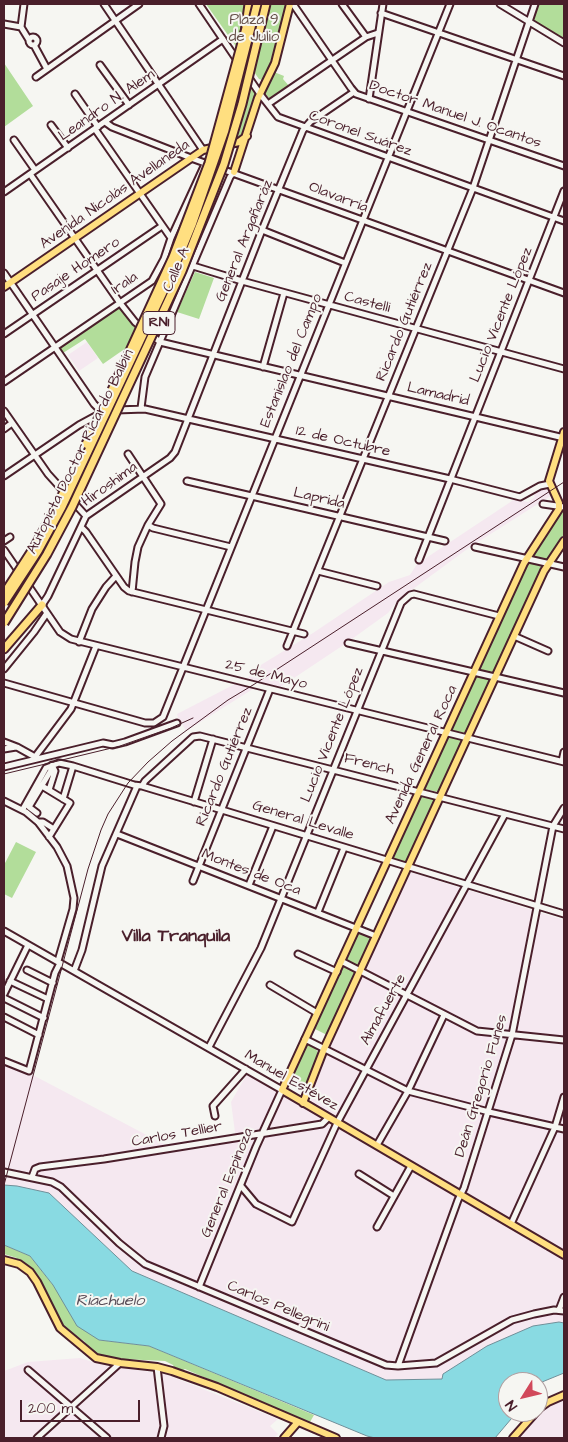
<!DOCTYPE html>
<meta charset="utf-8">
<style>
body{margin:0}
#map{position:relative;width:568px;height:1442px;overflow:hidden;background:#f6f6f2;font-family:"Architects Daughter",sans-serif}
canvas{display:block}
.frame{position:absolute;inset:0;border:5px solid #4a1f2b;pointer-events:none}
.north{position:absolute;left:498px;top:1372px;width:50px;height:50px;box-sizing:border-box;background:#f6f6f2;border:1px solid #b1a0a2;border-radius:50%;rotate:234deg;font-size:14px;font-weight:700;line-height:20px;text-align:center;color:#4a1f2b}
.north::after{content:'';display:block;margin:auto;width:18px;height:22px;background:#d1495b;clip-path:polygon(50% 0,100% 100%,50% 72%,0 100%)}
.scale{position:absolute;left:20px;top:1400px;width:120px;height:22px;box-sizing:border-box;border:2px solid #4a1f2b;border-top:0;padding-left:6px;font-size:15px;line-height:18px;white-space:nowrap;color:#4a1f2b;-webkit-text-stroke:4px #f6f6f2;paint-order:stroke}
</style>
<div id="map">
<canvas width="568" height="1442"></canvas>
<div class="frame"></div>
<div class="north">N</div>
<div class="scale">200 m</div>
</div>
<script>
const c = document.querySelector('canvas').getContext('2d');
c.lineJoin = 'round';
function fill(path, color) { c.fillStyle = color; c.fill(path, 'evenodd'); }
const poly = rows => new Path2D(rows.map(r => 'M' + r).join(''));
function strokePath(path, color, width, dash) { c.strokeStyle = color; c.lineWidth = width; c.lineCap = dash ? 'butt' : 'round'; c.setLineDash(dash || []); c.stroke(path); }
function label(font, color, halo, rows, align = 'center') {
  c.font = font + ' "Architects Daughter",sans-serif'; c.lineWidth = 4; c.setLineDash([]); c.textBaseline = 'middle'; c.strokeStyle = halo; c.fillStyle = color; for (const [text, x, y, turn = 0] of rows) {
    c.save(); c.translate(x, y); c.rotate((+turn || 0) * Math.PI / 180); c.textAlign = isNaN(turn) ? turn : align; if (halo) c.strokeText(text, 0, 0); c.fillText(text, 0, 0); c.restore();
  }
}
fill(poly([
 [87,342,98,358,79,371,68,355],
 [549,489,552,495,470,547,398,600,388,613,345,644,279,688,261,684,186,731,182,724,180,724,177,714,237,683,249,686,255,680,248,679,251,671,313,633,389,582,410,575,417,564,515,499,528,502,535,497,534,495,538,490],
 [410,872,564,920,564,1323,559,1322,533,1326,442,1379,386,1380,132,1271,49,1193,4,1184,4,1063,29,1073,175,1150,201,1149,236,1140,231,1102,247,1074,310,1110,312,1089,327,1048],
 [80,1358,103,1365,165,1374,278,1419,270,1426,278,1434,274,1438,4,1438,4,1371,28,1362],
 [564,1400,564,1438,513,1438,538,1407]
]), '#f5e8f0');
fill(poly([
 [206,4,287,4,265,81,259,79],
 [535,4,564,4,564,43,529,22],
 [4,63,33,106,4,127],
 [235,65,255,89,257,96,245,132,242,137,215,143],
 [274,72,284,76,283,79,290,87,272,98,269,98,264,92],
 [195,272,214,278,199,319,177,312],
 [117,308,122,309,138,327,126,348,103,364,85,339,63,353,60,349,61,346],
 [564,510,564,534,546,560,534,558,532,555,561,511],
 [527,558,548,564,495,677,465,733,452,730,451,728],
 [450,736,462,741,438,792,425,789,424,787,446,738],
 [422,795,434,798,435,800,407,861,403,862,393,859,392,856,419,796],
 [16,842,36,852,12,898,4,894,4,865],
 [358,931,369,936,370,939,357,966,346,960,345,958],
 [346,966,356,971,356,975,327,1035,315,1029,343,967],
 [307,1044,316,1049,318,1053,309,1084,303,1087,294,1082,291,1077,306,1045],
 [4,1245,30,1256,53,1285,99,1340,149,1346,314,1415,310,1422,302,1421,215,1384,215,1382,185,1369,181,1371,175,1369,173,1365,165,1361,122,1359,112,1360,93,1354,84,1341,63,1327,44,1287,36,1278,16,1260,17,1258,4,1254]
]), '#b2dd9a');
const water = poly([
 [4,1185,17,1186,49,1193,132,1271,386,1380,442,1379,443,1374,487,1346,533,1326,559,1322,564,1323,564,1373,542,1382,538,1387,538,1382,508,1382,508,1412,517,1412,495,1438,375,1438,367,1436,149,1346,99,1340,77,1326,53,1285,30,1256,4,1245,4,1185]
]);
fill(water, '#89dae2');
strokePath(water, '#708f99', 1);
const minor = poly([
 [24,4,21,27,29,40],
 [104,4,203,150],
 [199,4,260,94,278,117,564,221],
 [293,4,351,88,356,94,564,166],
 [342,4,366,37],
 [500,4,564,43],
 [381,13,564,76],
 [4,24,21,27],
 '29 41a4 4 0 1 1 8 0a4 4 0 1 1-8 0Z',
 [34,45,47,69],
 [100,65,129,105],
 [36,77,139,4],
 [75,94,98,127],
 [369,99,383,4],
 [268,104,366,37,378,33],
 [105,122,112,127,191,158,564,293],
 [51,125,68,148],
 [95,129,171,238],
 [14,140,35,170],
 [30,174,120,303,135,322,160,342,564,438],
 [4,192,223,39],
 [262,230,345,263],
 [193,266,242,281,564,369],
 [4,273,94,404,102,412],
 [4,334,162,226],
 [263,367,284,293],
 [4,382,152,281,164,259,171,238,206,162],
 [141,408,145,377,230,177,234,172],
 [116,410,145,409,450,479,520,497,540,486,550,484],
 [4,411,48,474,86,516],
 [4,429,12,423],
 [128,454,161,504,148,525,138,547,135,562,132,592],
 [4,476,79,425,103,412],
 [187,481,445,541],
 [543,504,564,507],
 [148,525,153,528,231,547],
 [81,527,86,532,124,587,129,591,304,634],
 [4,541,10,537],
 [475,547,564,567],
 [4,550,60,632,71,639,564,762],
 [419,560,564,191],
 [318,571,377,586],
 [42,605,48,596,86,516,170,458,175,452,262,230,303,130,310,122,354,92],
 [514,636,548,651],
 [79,642,92,609,106,587,116,576],
 [348,643,564,693],
 [287,646,473,188,535,4],
 [4,669,34,632,47,613],
 [4,683,145,723,154,723,163,717,450,4],
 [4,742,17,747,35,757],
 [4,749,16,747],
 [37,758,35,757,71,709,96,646],
 [562,761,564,752],
 [4,767,103,743,113,745,125,742,177,723],
 [46,768,59,763,73,766,134,785,142,786,222,810,564,914],
 [42,786,70,803,49,837],
 [142,786,145,781,193,737,200,736,564,829],
 [49,790,55,771,53,767],
 [63,799,73,766],
 [4,801,26,812,38,822,57,847,67,866,74,898,73,909,58,961],
 [194,802,213,739],
 [23,809,46,768],
 [37,813,29,807,53,767,52,765],
 [38,822,43,822,54,829],
 [117,834,376,936],
 [193,881,270,689],
 [249,885,273,826],
 [318,912,344,848],
 [4,931,282,1090,256,1147,199,1287],
 [298,954,337,972],
 [341,961,477,1031,564,1040],
 [27,970,53,983],
 [74,971,82,950,102,866,137,786],
 [10,981,48,999],
 [270,985,317,1013],
 [4,994,28,945],
 [4,998,44,1018],
 [4,1017,39,1035],
 [305,1039,408,1091,489,1112,564,1129],
 [209,1047,261,948,401,603,410,595,414,594,499,616],
 [4,1061,29,1071,55,973,60,963],
 [215,1116,213,1106,246,1069],
 [377,1145,408,1091,444,1015],
 [4,1172,52,1182,61,1187,119,1243,145,1264,386,1365,398,1366,436,1363,512,1320,534,1314,554,1310,564,1311],
 [359,1174,394,1196],
 [32,1177,35,1169,40,1167,104,1159,322,1124,328,1118],
 [241,1186,256,1204,292,1222,337,1123,505,814],
 [511,1224,555,1127,564,1097],
 [377,1227,411,1166],
 [559,1310,564,1297],
 [398,1366,458,1200,464,1188,512,1035,553,826,564,808],
 [157,1367,164,1426,161,1438],
 [28,1370,107,1438],
 [37,1438,120,1363]
]);
const major = poly([
 [234,172,258,98,275,63,290,4],
 [4,287,203,150,239,142,247,136],
 [564,432,549,481,559,503,559,509,524,563,282,1090,564,1255],
 [303,1103,324,1049,544,571,564,541],
 [4,1260,19,1264,30,1272,37,1282,60,1328,96,1358,120,1363,157,1367,172,1371,217,1387,336,1438],
 [538,1409,548,1402,564,1395],
 [284,1438,298,1422],
 [513,1438,536,1412]
]);
const highway = poly([
 [245,33,249,4],
 [4,649,42,605]
]);
strokePath(minor, '#4a1f2b', 9);
strokePath(major, '#4a1f2b', 10);
strokePath(highway, '#4a1f2b', 11);
strokePath(minor, '#f6f6f2', 5);
strokePath(major, '#ffdf80', 6);
strokePath(highway, '#ffdf80', 7);
strokePath(poly([
 [4,774,120,746,171,728,193,718],
 [4,1185,88,869,101,830,108,814,128,783,148,762,172,741,228,700,253,685,564,482]
]), '#4a1f2b', 1);
const highwayBridge = poly([
 [112,390,173,257,209,163,246,28],
 [86,444,103,409],
 [4,594,35,546,65,490],
 [4,603,38,551,62,507,173,271,192,225,225,130,257,4],
 [4,623,47,554,72,507,182,271,224,164,242,104,266,4]
]);
strokePath(highwayBridge, '#4a1f2b', 11, []);
strokePath(highwayBridge, '#ffdf80', 7);
for (const [x, y, w] of [
 [159,323,32]
]) { const box = new Path2D(); box.roundRect(x - w / 2, y - 11.5, w, 23, 4); c.fillStyle = '#f6f6f2'; c.fill(box); strokePath(box, '#4a1f2b', 1); }
label('bold 14px', '#4a1f2b', null, [
 ["RN1",159,323]
]);
label('15px', '#644e47', '#f6f6f2', [
 ["Plaza 9",254,21],
 ["de Julio",254,38]
]);
label('15px', '#4a1f2b', '#f6f6f2', [
 ["Leandro N. Alem",107,106,-35],
 ["Doctor Manuel J. Ocantos",455,115,19],
 ["Coronel Suárez",360,134,20],
 ["Avenida Nicolás Avellaneda",115,195,-35],
 ["Olavarría",338,198,21],
 ["General Argañaráz",245,241,-68],
 ["Pasaje Homero",76,270,-34],
 ["Calle A",177,270,-67],
 ["Irala",125,284,-34],
 ["Castelli",367,303,15],
 ["Lucio Vicente López",502,315,-68],
 ["Ricardo Gutiérrez",405,322,-68],
 ["Estanislao del Campo",292,361,-68],
 ["Lamadrid",438,395,13],
 ["12 de Octubre",343,442,13],
 ["Autopista Doctor Ricardo Balbín",81,452,-64],
 ["Hiroshima",110,485,-36],
 ["Laprida",319,499,13],
 ["25 de Mayo",266,675,14],
 ["Lucio Vicente López",333,735,-68],
 ["Avenida General Roca",422,755,-65],
 ["French",369,765,14],
 ["Ricardo Gutiérrez",225,767,-68],
 ["General Levalle",303,821,17],
 ["Montes de Oca",251,873,21],
 ["Almafuerte",384,1010,-61],
 ["Manuel Estévez",291,1081,30],
 ["Deán Gregorio Funes",482,1086,-73],
 ["Carlos Tellier",177,1135,-10],
 ["General Espinoza",228,1183,-68],
 ["Carlos Pellegrini",278,1307,23]
]);
label('italic 16px', '#5a4e59', '#f6f6f2', [
 ["Riachuelo",110,1302]
]);
label('bold 18px', '#4a1f2b', '#f6f6f2', [
 ["Villa Tranquila",176,937]
]);
</script>
